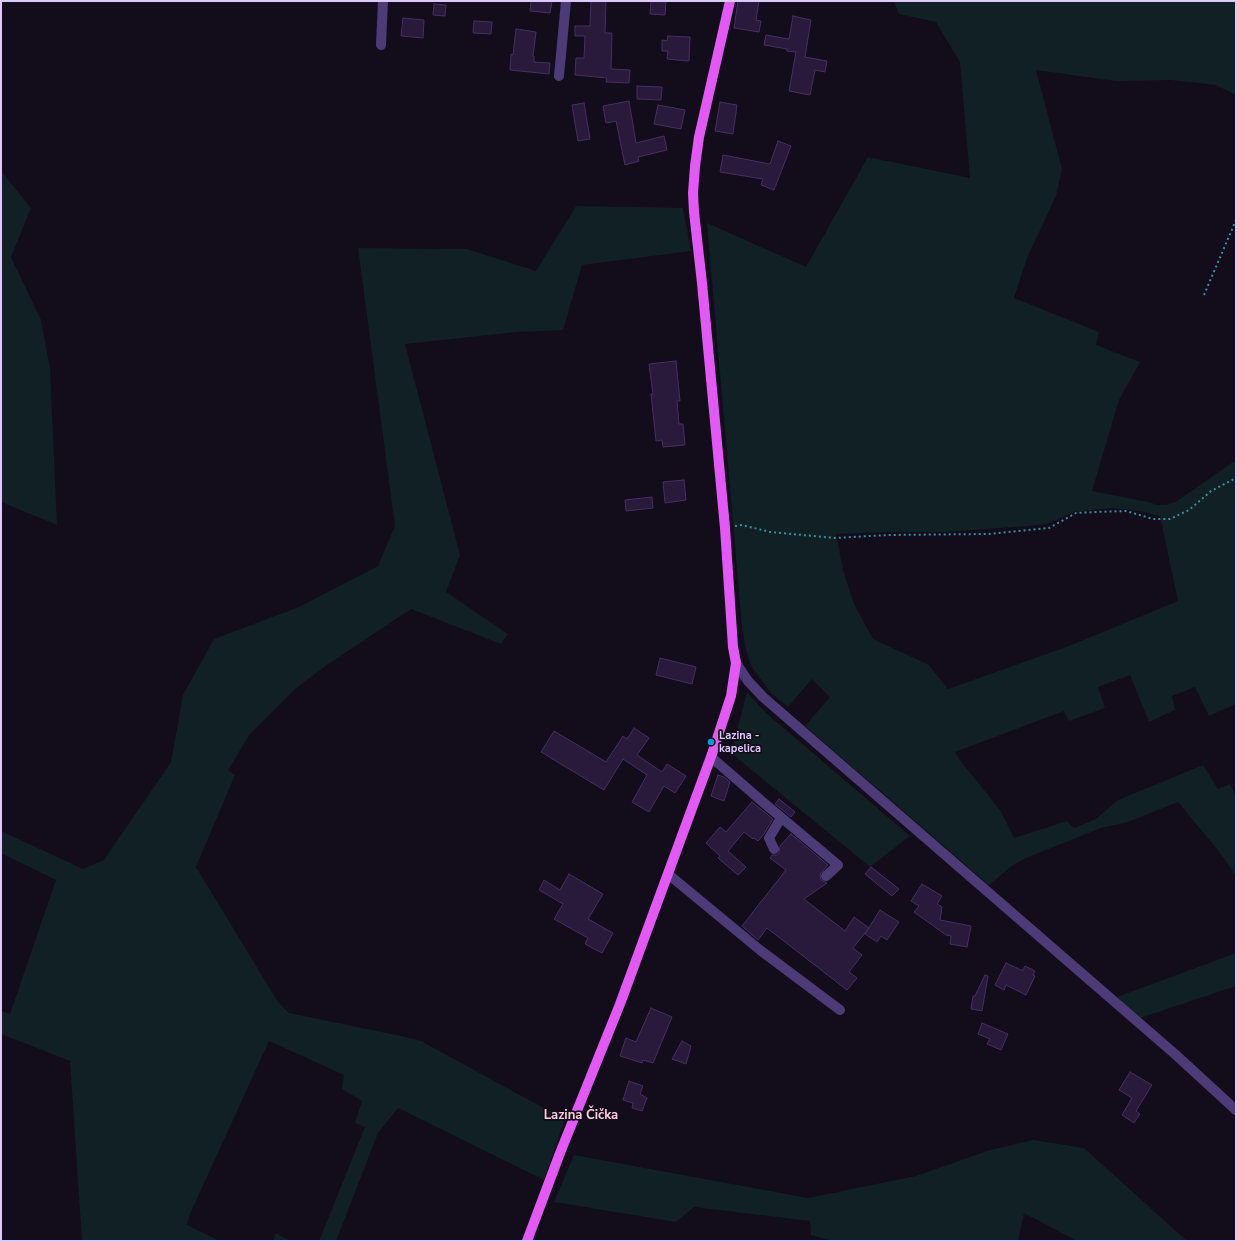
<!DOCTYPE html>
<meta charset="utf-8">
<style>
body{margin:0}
#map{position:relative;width:1237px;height:1242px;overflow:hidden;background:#130c1b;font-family:"Nunito Sans",sans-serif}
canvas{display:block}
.frame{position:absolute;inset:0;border:2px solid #ddcafb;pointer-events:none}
</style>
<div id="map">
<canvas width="1237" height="1242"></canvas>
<div class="frame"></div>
</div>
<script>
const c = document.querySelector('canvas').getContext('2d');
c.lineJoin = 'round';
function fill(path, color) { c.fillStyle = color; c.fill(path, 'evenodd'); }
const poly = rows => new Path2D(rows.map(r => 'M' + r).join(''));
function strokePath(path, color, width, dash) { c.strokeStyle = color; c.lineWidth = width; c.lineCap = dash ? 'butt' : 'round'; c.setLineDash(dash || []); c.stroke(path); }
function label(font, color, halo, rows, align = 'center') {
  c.font = font + ' "Nunito Sans",sans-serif'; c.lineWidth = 3.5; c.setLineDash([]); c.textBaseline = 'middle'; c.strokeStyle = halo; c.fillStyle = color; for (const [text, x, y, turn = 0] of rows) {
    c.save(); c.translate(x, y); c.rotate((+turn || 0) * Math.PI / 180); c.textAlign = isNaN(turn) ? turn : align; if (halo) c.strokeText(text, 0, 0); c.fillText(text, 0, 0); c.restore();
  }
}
fill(poly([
 [894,1,1236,1,1236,95,1216,85,1171,80,1116,81,1036,70,1062,169,1056,196,1027,258,1014,298,1099,332,1096,345,1140,362,1119,400,1092,491,1148,502,1158,505,1167,505,1177,501,1236,460,1236,704,1209,716,1195,687,1172,696,1175,710,1149,722,1130,675,1098,687,1105,708,1069,721,1064,711,955,752,959,759,1000,810,1014,838,1067,821,1074,828,1096,819,1118,800,1203,765,1218,789,1230,784,1236,796,1236,876,1221,854,1178,802,1128,822,1101,828,1026,858,1013,865,989,885,805,726,830,697,812,679,788,707,771,693,751,666,746,650,742,626,707,223,806,267,868,157,970,178,960,62,936,22,899,14],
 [1112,508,1139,511,1160,516,1178,601,1069,646,948,689,929,665,873,639,854,604,843,570,836,534,891,532,946,532,1027,526,1048,524,1073,512],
 [1,171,31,208,11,257,41,320,50,368,57,525,1,502],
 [576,206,683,208,691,251,582,265,563,330,517,332,405,344,460,555,446,592,508,634,501,644,411,609,324,667,295,689,250,734,228,770,235,775,196,867,278,1002,289,1013,401,1036,421,1041,551,1112,566,1116,544,1180,398,1108,378,1133,336,1241,319,1241,365,1127,355,1123,362,1101,342,1089,344,1075,269,1041,190,1214,187,1225,220,1241,82,1241,70,1061,1,1034,1,1011,10,1014,56,880,1,853,1,831,83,869,104,860,171,762,183,695,214,639,299,607,378,566,395,526,358,248,467,249,536,271],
 [747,692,765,712,910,836,870,867,731,753],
 [1236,953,1236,986,1140,1018,1117,997],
 [1033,1140,1084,1148,1187,1241,1077,1241,1024,1213,1018,1241,832,1241,811,1235,810,1221,694,1207,676,1222,554,1202,574,1155,808,1198,916,1176,990,1150],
 [276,1233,290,1241,273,1241]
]), '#102025');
const building = poly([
 [531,1,552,1,550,13,530,11,531,1],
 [591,1,606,1,605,33,612,33,611,69,630,70,629,83,606,82,607,78,575,75,576,58,584,58,585,36,575,36,575,26,590,26,591,1],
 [651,1,666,1,665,15,650,14,651,1],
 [738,1,759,1,756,20,761,21,759,32,734,28,738,1],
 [434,4,446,5,445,16,433,15,434,4],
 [793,16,811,20,805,57,827,61,825,72,815,70,810,95,789,91,796,52,787,51,787,49,764,45,766,35,789,39,793,16],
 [403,18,424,20,423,38,401,36,403,18],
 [474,21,492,22,491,34,473,33,474,21],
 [516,29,536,32,533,56,534,56,534,62,550,63,549,74,510,70,511,54,513,55,516,29],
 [668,36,690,37,689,61,667,59,668,51,662,51,662,40,667,41,668,36],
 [637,86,662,87,661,100,637,99,637,86],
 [629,101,636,143,664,136,667,150,638,157,639,161,625,165,616,121,606,123,603,106,629,101],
 [720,102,737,105,733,134,715,131,720,102],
 [584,103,590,139,578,141,572,105,584,103],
 [658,105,685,110,681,129,654,124,658,105],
 [778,141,791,146,774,190,761,185,763,179,720,172,723,155,770,164,778,141],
 [676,361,680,401,677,401,679,424,683,424,685,445,663,447,662,440,656,441,651,394,653,394,649,364,676,361],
 [684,480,686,500,665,503,663,482,684,480],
 [652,497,653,508,626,511,625,500,652,497],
 [660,658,696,667,692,684,656,675,660,658],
 [634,728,649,738,637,755,662,772,667,764,686,776,675,793,664,786,649,812,632,802,647,775,623,759,604,790,541,752,554,731,606,762,623,736,627,739,634,728],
 [718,775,724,777,730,782,724,801,711,796,718,775],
 [779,799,795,812,791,817,775,804,779,799],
 [752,802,773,819,764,834,758,841,754,838,753,839,744,832,728,851,746,867,738,875,718,858,720,856,706,843,720,827,726,832,752,802],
 [791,834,828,865,820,874,821,880,827,883,804,899,845,931,854,917,869,928,853,948,862,955,849,972,857,978,847,990,767,928,758,940,742,926,786,870,770,858,772,855,776,855,779,853,780,846,791,834],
 [871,867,899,889,892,896,865,874,871,867],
 [569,874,603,894,588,919,613,933,602,953,585,944,588,938,554,919,563,904,539,890,544,880,560,890,569,874],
 [922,884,942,896,937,904,942,907,940,920,971,926,967,947,950,944,951,936,946,935,914,912,919,906,911,901,922,884],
 [880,910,899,922,887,940,881,936,877,942,865,934,880,910],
 [1006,963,1021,970,1023,970,1025,966,1035,971,1033,975,1035,976,1026,995,1006,985,1004,990,995,985,1006,963],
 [985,975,988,976,982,1011,971,1009,973,996,975,996,985,975],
 [651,1008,672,1017,653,1063,643,1060,642,1063,620,1056,626,1038,636,1042,651,1008],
 [982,1023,1008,1034,1001,1050,987,1044,990,1039,978,1034,982,1023],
 [682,1041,691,1046,686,1064,672,1059,682,1041],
 [1130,1072,1152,1085,1136,1111,1140,1114,1134,1123,1122,1115,1132,1098,1119,1090,1130,1072],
 [629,1081,643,1086,640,1094,647,1098,642,1111,632,1108,633,1103,623,1100,629,1081]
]);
fill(building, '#291a3b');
strokePath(building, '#472e65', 1);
strokePath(poly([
 [1204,295,1236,220],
 [735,526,742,525,770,532,835,538,888,535,988,534,1049,528,1076,513,1094,512,1126,511,1153,519,1170,519,1189,510,1211,491,1236,478]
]), '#358fa5', 2, [2, 3]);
strokePath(poly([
 [381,45,383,1],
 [559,76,566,1],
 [736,663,748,681,763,697,1176,1055,1236,1110],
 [711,757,764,803,838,865,826,876],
 [774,849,769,838,781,818],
 [668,874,760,950,840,1010]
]), '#4c3b77', 10);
strokePath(poly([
 [527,1241,560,1153,620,1004,712,754,731,696,736,663,733,647,725,528,702,283,694,212,693,193,695,166,699,137,730,1]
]), '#e15af3', 10);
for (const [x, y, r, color] of [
 [711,742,4,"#1097e2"]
]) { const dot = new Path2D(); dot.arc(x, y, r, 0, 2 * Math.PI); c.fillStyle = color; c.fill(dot); strokePath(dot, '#130c1b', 1.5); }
label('bold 11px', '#ddcafb', '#130c1b', [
 ["Lazina -",719,736],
 ["kapelica",719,749]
], 'left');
label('bold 13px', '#fbccde', '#130c1b', [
 ["Lazina Čička",581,1116]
]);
</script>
